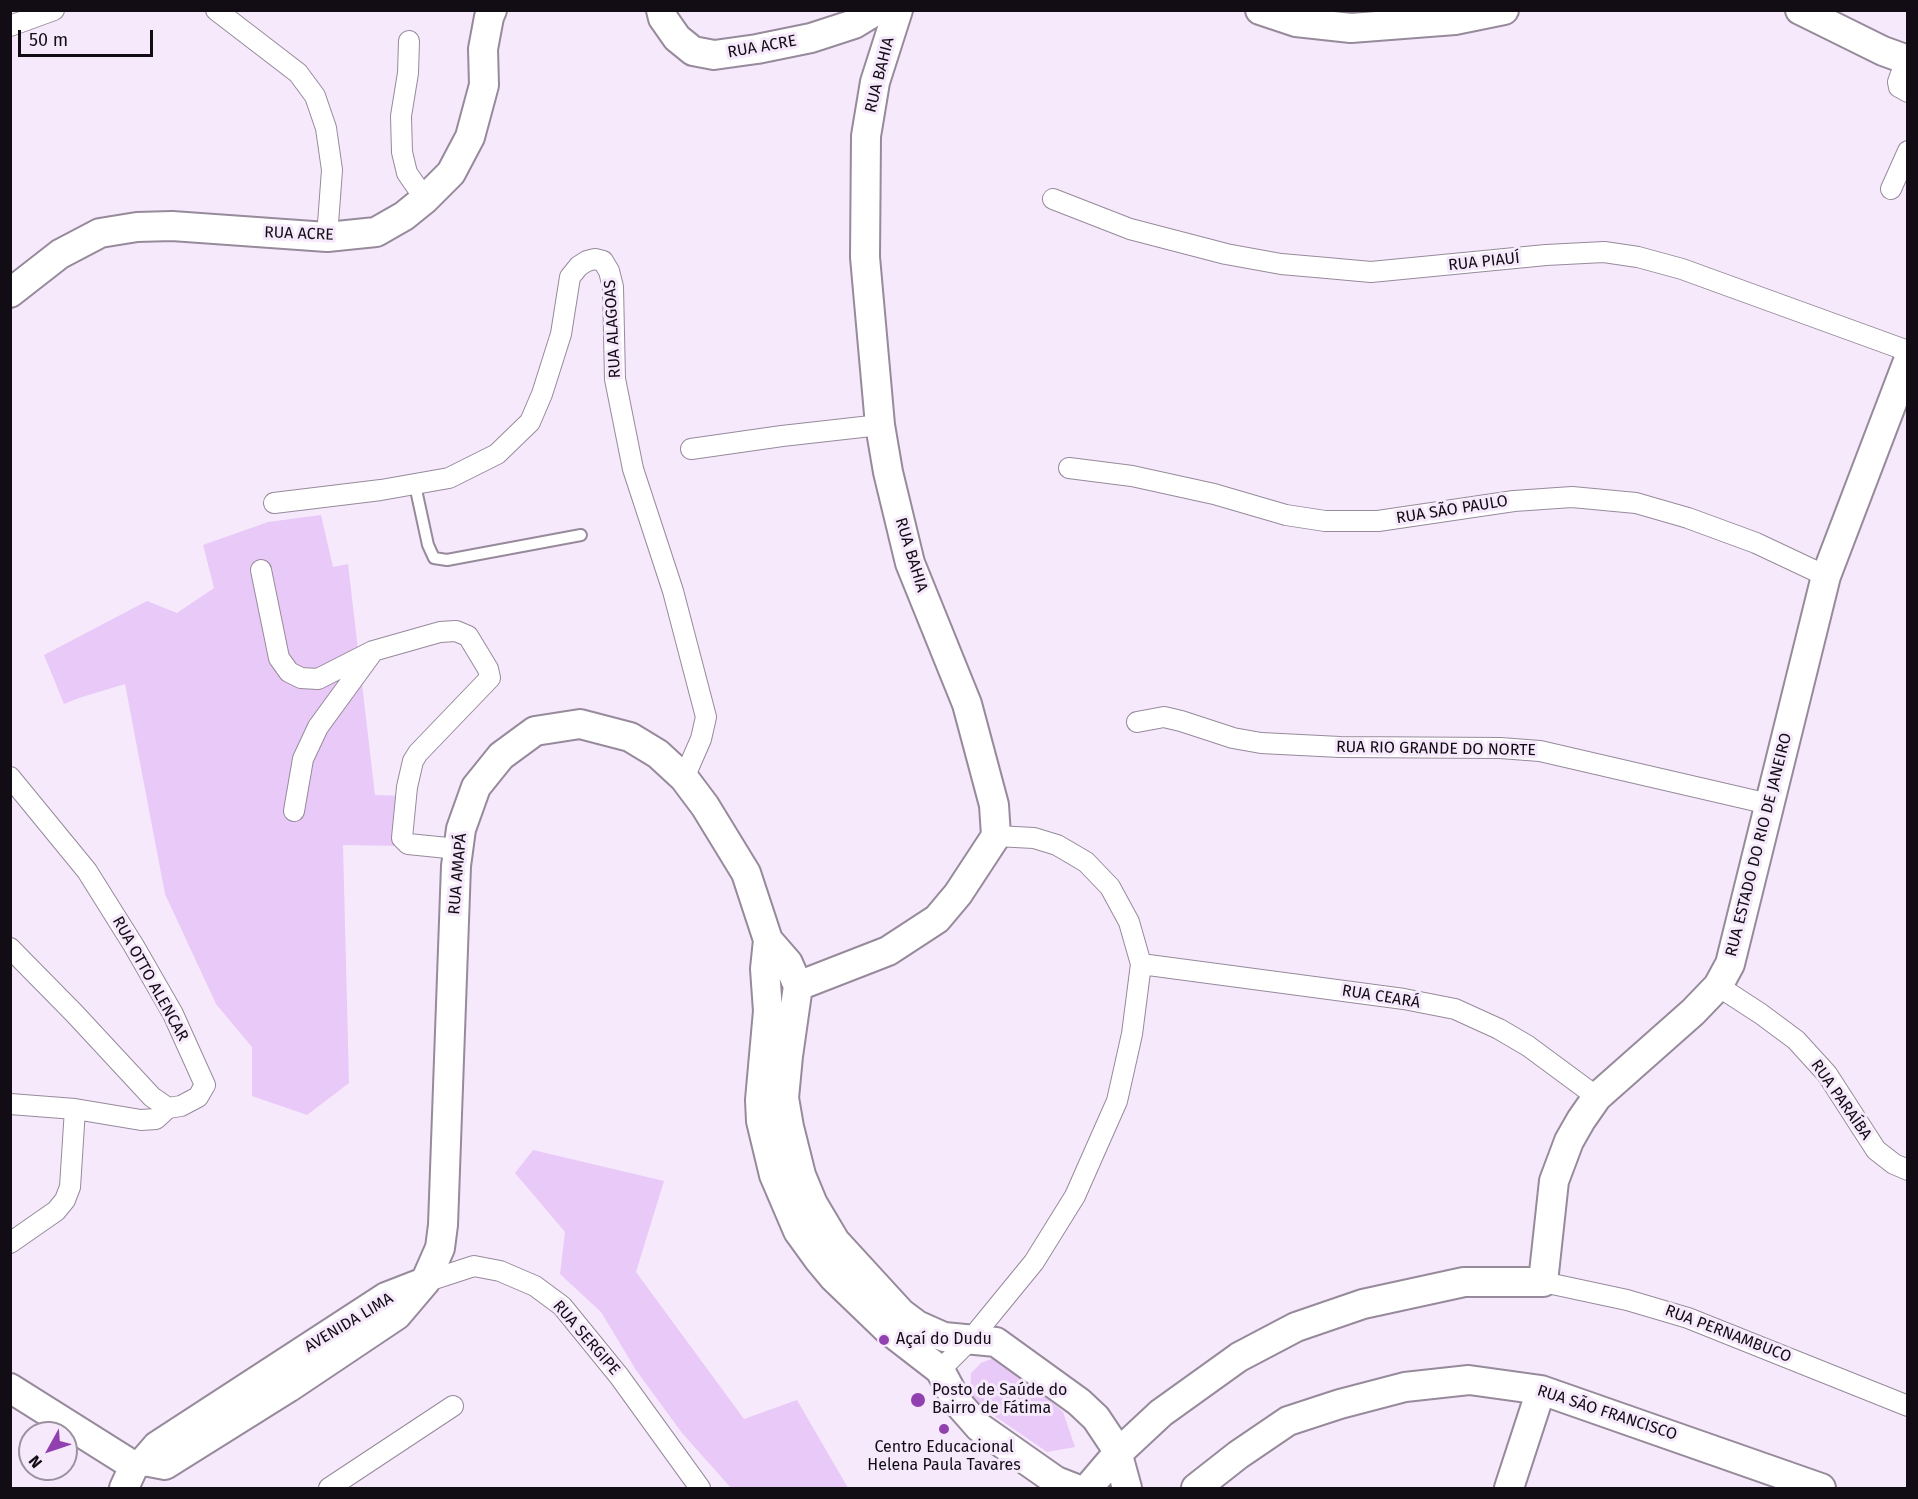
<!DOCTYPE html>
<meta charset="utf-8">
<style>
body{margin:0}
#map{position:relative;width:1918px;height:1499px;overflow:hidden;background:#f6e9fc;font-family:"Fira Sans",sans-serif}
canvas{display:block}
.frame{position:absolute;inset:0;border:12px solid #120d14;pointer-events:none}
.north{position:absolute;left:18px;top:1421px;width:60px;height:60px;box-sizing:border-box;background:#f6e9fc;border:2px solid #9b919f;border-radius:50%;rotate:230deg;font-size:16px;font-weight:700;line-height:24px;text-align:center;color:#120d14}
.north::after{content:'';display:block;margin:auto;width:21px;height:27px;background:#9140af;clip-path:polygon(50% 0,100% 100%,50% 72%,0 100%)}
.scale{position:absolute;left:18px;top:30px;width:135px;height:27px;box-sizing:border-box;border:3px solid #120d14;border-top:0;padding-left:8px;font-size:18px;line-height:21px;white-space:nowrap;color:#120d14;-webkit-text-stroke:4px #f6e9fc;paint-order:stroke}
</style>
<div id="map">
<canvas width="1918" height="1499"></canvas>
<div class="frame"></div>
<div class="north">N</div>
<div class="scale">50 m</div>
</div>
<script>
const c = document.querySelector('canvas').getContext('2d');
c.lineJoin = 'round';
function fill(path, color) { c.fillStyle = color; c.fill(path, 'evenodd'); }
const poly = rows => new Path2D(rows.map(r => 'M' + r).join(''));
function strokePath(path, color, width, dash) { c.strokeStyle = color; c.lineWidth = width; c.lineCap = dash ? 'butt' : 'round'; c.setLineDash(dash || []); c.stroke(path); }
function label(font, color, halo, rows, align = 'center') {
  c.font = font + ' "Fira Sans",sans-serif'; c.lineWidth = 6; c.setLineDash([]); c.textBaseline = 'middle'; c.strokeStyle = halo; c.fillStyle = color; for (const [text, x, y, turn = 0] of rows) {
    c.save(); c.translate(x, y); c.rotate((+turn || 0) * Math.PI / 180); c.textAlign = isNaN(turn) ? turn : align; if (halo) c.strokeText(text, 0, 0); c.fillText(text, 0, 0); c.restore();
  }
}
fill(poly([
 [321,515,333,567,348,564,375,795,408,796,402,846,343,845,349,1083,307,1115,252,1096,252,1047,216,1004,165,894,125,684,79,698,64,704,44,655,147,601,177,613,214,588,203,545,268,522],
 [533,1150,664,1181,636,1272,744,1419,797,1400,848,1488,731,1488,682,1433,636,1370,601,1312,560,1274,565,1232,515,1173],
 [999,1356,1063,1412,1075,1447,1047,1452,970,1399,971,1373,981,1363]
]), '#e9c9f7');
const lane = poly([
 [415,485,428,545,434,558,447,560,581,535]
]);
const street = poly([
 [216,10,298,73,315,96,326,128,332,170,327,237],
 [10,26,54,10],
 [409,41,408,73,401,116,402,152,407,173,425,199],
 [1906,60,1898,82,1899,87,1908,92],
 [1891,189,1908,151],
 [1053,199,1130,229,1226,254,1281,264,1327,268,1371,272,1546,255,1604,252,1638,257,1682,269,1908,351],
 [691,449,782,436,880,425],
 [1069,468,1132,476,1214,494,1286,515,1325,521,1378,521,1514,501,1572,497,1636,503,1688,518,1756,543,1826,576],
 [274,503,381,490,449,478,497,454,530,422,542,394,561,334,570,277,579,266,587,261,595,259,603,261,609,271,613,287,615,379,633,469,673,591,706,717,701,739,684,778],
 [261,570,279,658,289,672,301,678,318,679,373,651,440,632,456,631,468,636,488,669,490,678,418,753,413,761,407,787,402,838,408,844,458,849],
 [1137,722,1164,717,1181,721,1233,738,1261,743,1340,747,1500,748,1540,751,1769,804],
 [10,777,87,871,134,946,173,1014,205,1085,198,1097,181,1106,168,1108,152,1097,74,1013,10,948],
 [294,811,303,759,318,727,372,653],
 [1141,964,1404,999,1455,1009,1499,1029,1528,1046,1597,1097],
 [1718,986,1761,1014,1796,1040,1827,1074,1876,1150,1894,1164,1908,1170],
 [10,1104,75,1109,141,1120,156,1119,168,1108],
 [10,1243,56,1211,65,1200,70,1187,75,1109],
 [425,1282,474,1266,500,1271,535,1286,562,1306,619,1376,700,1488],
 [1543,1282,1627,1300,1688,1318,1908,1406],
 [940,1370,971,1339,1034,1262,1075,1196,1117,1101,1132,1034,1141,964,1129,922,1110,887,1086,862,1057,845,1034,838,996,836],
 [329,1488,453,1406]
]);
const secondary = poly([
 [661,10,663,18,677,38,693,51,714,55,757,49,811,38,854,24,877,10],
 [1260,10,1296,22,1351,28,1455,20,1504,10],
 [1800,10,1883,51,1908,60],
 [10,293,60,254,100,233,137,227,172,226,327,237,376,232,404,216,425,199,451,173,470,137,484,85,483,49,489,17,492,10],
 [768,940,788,963,798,986,788,1056,784,1098,789,1127,801,1175,813,1204,835,1241,901,1313,917,1325,944,1337,996,1342,1079,1402,1096,1418,1116,1448,1127,1488],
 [798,986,888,951,937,919,958,894,996,836,994,805,967,704,910,563,888,472,880,425,865,257,866,136,875,82,898,10],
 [10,1388,134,1466],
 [144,1461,165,1465,288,1388,397,1315,425,1282,440,1248,443,1225,456,866,461,829,476,787,501,756,535,731,580,724,630,737,658,754,684,778,705,806,746,873,768,940,765,969,768,1011,760,1100,761,1121,774,1175,798,1231,819,1260,834,1278,887,1329,940,1370,957,1402,979,1427,1056,1481,1074,1488],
 [124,1488,134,1466,144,1461,157,1446,386,1297,422,1283],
 [1088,1488,1117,1454,1161,1413,1239,1357,1296,1327,1363,1304,1464,1282,1543,1282,1554,1181,1569,1141,1581,1120,1597,1097,1693,1012,1718,986,1730,964,1826,576,1908,361],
 [1196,1488,1238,1455,1288,1421,1340,1404,1405,1387,1469,1380,1541,1390,1821,1488],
 [1509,1488,1541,1390]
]);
strokePath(lane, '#968a9b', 14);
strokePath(street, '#968a9b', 22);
strokePath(secondary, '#968a9b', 32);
strokePath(lane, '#fff', 10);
strokePath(street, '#fff', 20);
strokePath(secondary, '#fff', 28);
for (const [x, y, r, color] of [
 [884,1340,6,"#9140af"],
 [918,1400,8,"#9140af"],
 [944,1429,6,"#9140af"]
]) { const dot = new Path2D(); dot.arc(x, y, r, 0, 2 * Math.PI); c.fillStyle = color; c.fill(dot); strokePath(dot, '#f6e9fc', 2); }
label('16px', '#120d14', '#f6e9fc', [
 ["RUA ACRE",762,47,-10],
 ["RUA BAHIA",880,75,-76],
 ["RUA ACRE",299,234,2],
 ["RUA PIAUÍ",1484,262,-6],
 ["RUA ALAGOAS",613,329,-93],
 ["RUA SÃO PAULO",1452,510,-9],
 ["RUA BAHIA",911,555,73],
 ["RUA RIO GRANDE DO NORTE",1436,749,1],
 ["RUA ESTADO DO RIO DE JANEIRO",1759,845,-76],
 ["RUA AMAPÁ",458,874,-85],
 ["RUA OTTO ALENCAR",150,979,61],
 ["RUA CEARÁ",1381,997,9],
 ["RUA PARAÍBA",1841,1100,55],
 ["AVENIDA LIMA",349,1323,-31],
 ["RUA PERNAMBUCO",1728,1334,21],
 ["RUA SERGIPE",586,1338,49],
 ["RUA SÃO FRANCISCO",1607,1413,18]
]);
label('16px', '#120d14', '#f6e9fc', [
 ["Açaí do Dudu",896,1340],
 ["Posto de Saúde do",932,1391],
 ["Bairro de Fátima",932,1409],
 ["Centro Educacional",944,1448,"center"],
 ["Helena Paula Tavares",944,1466,"center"]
], 'left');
</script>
